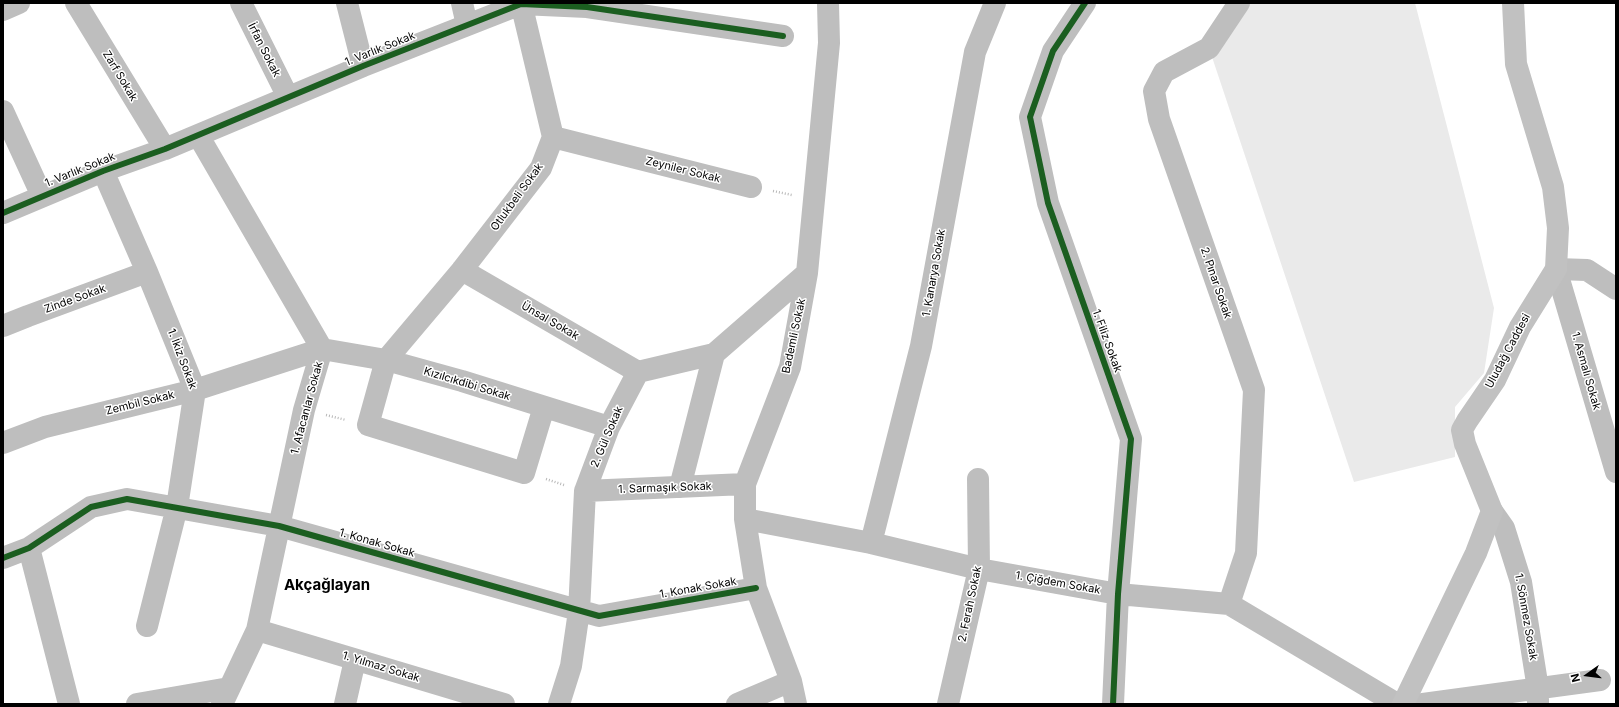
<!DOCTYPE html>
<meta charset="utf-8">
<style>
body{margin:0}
#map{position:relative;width:1619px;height:707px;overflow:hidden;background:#fff;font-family:Inter,sans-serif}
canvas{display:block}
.frame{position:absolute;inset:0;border:4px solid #000;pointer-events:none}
.north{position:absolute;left:1567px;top:655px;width:40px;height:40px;-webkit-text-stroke:3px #fff;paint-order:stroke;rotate:256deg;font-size:11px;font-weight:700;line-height:16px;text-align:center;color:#000}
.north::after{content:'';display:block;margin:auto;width:14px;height:18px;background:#000;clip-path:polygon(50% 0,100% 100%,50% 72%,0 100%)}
</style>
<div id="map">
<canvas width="1619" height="707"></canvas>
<div class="frame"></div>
<div class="north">N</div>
</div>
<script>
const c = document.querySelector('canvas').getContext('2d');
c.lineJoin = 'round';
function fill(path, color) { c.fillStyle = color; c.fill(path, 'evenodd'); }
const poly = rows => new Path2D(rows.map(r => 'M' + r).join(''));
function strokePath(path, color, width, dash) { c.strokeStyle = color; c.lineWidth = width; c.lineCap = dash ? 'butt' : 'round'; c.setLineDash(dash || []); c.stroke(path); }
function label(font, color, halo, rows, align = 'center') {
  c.font = font + ' Inter,sans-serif'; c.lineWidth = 3; c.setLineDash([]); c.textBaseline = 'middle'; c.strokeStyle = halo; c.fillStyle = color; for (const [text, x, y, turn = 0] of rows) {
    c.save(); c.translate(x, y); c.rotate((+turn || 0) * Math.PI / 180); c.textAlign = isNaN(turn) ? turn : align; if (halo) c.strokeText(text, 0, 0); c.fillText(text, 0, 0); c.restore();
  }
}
fill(poly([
 [1239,3,1415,3,1494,308,1484,373,1455,407,1455,457,1354,482,1209,48]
]), '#eaeaea');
strokePath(poly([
 [773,191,792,195],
 [326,415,346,420],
 [546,479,564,485]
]), '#b8b8b8', 2.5, [1, 2]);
strokePath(poly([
 [76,3,165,149],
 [241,3,288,97],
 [347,3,363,66],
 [462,3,467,25],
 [521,3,553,137,541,168,462,270,386,360,368,425,524,473,544,407],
 [1085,3,1053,51,1030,117,1048,203,1131,439,1118,594,1113,704],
 [3,10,19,3],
 [3,111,42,196],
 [198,135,322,349,304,410,257,630,222,704],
 [553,137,751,187],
 [103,171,147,272,195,390,177,507,147,626],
 [3,213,103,171,165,149,363,66,521,4,587,7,783,36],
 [462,270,638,372],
 [1616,289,1587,270,1556,269,1616,472],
 [3,326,28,316,147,272],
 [3,443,45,427,195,390,322,349,386,360,462,381,609,427],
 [680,487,714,354],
 [585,491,745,484],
 [1492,511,1504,528,1521,582,1538,689,1538,704],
 [745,519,871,543,979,569,1118,594,1229,604,1397,704],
 [871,543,921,346,975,52,995,3],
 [29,548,69,704],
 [3,558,29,548,91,507,127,499,279,526,599,616,756,588],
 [1229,604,1246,553,1254,390,1159,119,1154,91,1164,72,1209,48,1239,3],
 [257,630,504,704],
 [137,704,229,688],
 [345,704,355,660],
 [559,704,571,666,579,611,585,491,609,427,638,372,714,354,807,273],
 [737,704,791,681],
 [796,704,791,681,756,588,745,519,745,484,790,367,807,273,829,43,828,3],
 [948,704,979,569,978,479],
 [1423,704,1600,680]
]), '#bebebe', 22);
strokePath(poly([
 [1403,704,1476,553,1492,511,1465,444,1462,430,1467,421,1495,380,1520,327,1556,269,1558,228,1553,187,1516,64,1513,3]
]), '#c1c1c1', 22);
strokePath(poly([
 [1085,3,1053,51,1030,117,1048,203,1131,439,1118,594,1113,704],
 [3,213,103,171,165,149,363,66,521,4,587,7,783,36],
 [3,558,29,548,91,507,127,499,279,526,599,616,756,588]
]), '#1b5e20', 6);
label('11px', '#000', '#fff', [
 ["1. Varlık Sokak",380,49,-22],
 ["İrfan Sokak",264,50,63],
 ["Zarf Sokak",120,76,59],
 ["1. Varlık Sokak",80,170,-22],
 ["Zeyniler Sokak",683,170,14],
 ["Otlukbeli Sokak",517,197,-54],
 ["1. Kanarya Sokak",934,273,-80],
 ["2. Pınar Sokak",1216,283,71],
 ["Zinde Sokak",75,299,-20],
 ["Ünsal Sokak",550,321,30],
 ["Bademli Sokak",794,336,-78],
 ["1. Filiz Sokak",1107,341,70],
 ["Uludağ Caddesi",1508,351,-62],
 ["1. İkiz Sokak",182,359,69],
 ["1. Asmalı Sokak",1586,371,74],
 ["Kızılcıkdibi Sokak",467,384,17],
 ["Zembil Sokak",140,403,-14],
 ["1. Afacanlar Sokak",307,408,-75],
 ["2. Gül Sokak",607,437,-67],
 ["1. Sarmaşık Sokak",665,488,-2],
 ["1. Konak Sokak",377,543,16],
 ["1. Çiğdem Sokak",1058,583,10],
 ["1. Konak Sokak",698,588,-10],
 ["2. Ferah Sokak",970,604,-78],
 ["1. Sönmez Sokak",1526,617,80],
 ["1. Yılmaz Sokak",381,667,17]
]);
label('bold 15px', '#000', '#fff', [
 ["Akçağlayan",327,585]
]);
</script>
